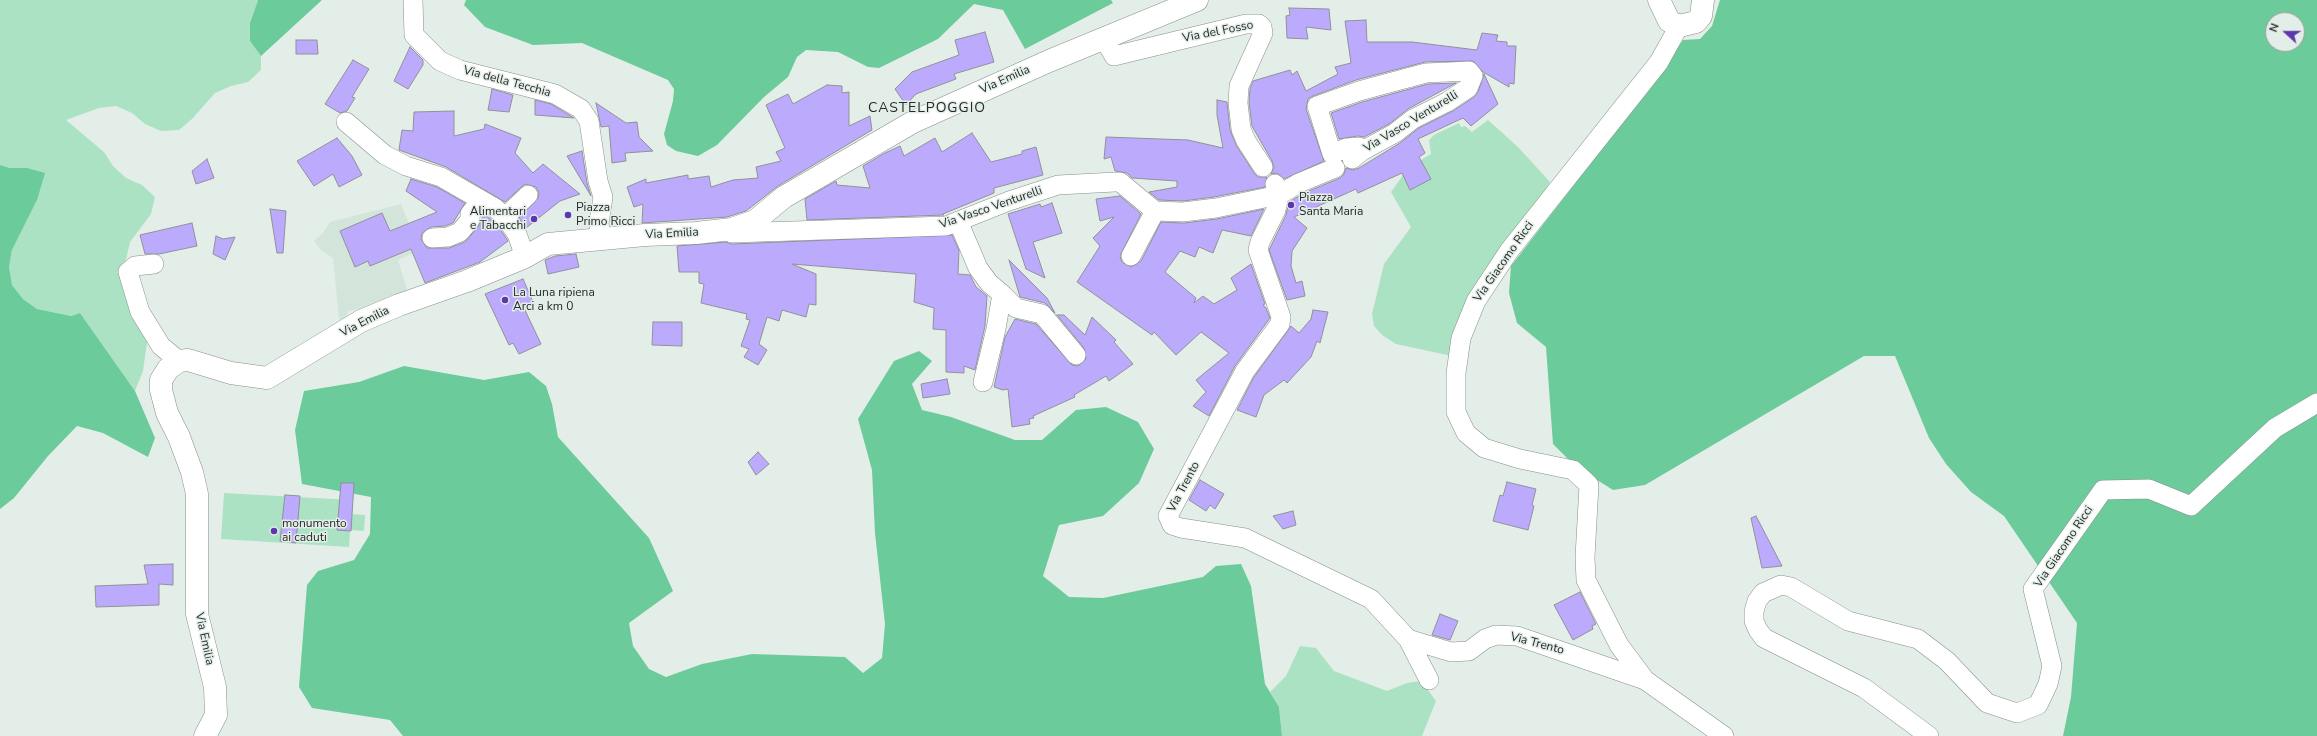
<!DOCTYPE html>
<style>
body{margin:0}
#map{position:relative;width:2317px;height:736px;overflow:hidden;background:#e4eee8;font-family:"Nunito Sans",sans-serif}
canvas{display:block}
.north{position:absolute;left:2265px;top:12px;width:40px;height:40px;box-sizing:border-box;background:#e4eee8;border:1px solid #989f9b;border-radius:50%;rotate:291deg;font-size:11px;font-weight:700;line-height:16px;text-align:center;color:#252927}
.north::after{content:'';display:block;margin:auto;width:14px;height:18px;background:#5e36ae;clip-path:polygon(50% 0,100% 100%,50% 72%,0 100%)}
</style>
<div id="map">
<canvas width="2317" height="736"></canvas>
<div class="north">N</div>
</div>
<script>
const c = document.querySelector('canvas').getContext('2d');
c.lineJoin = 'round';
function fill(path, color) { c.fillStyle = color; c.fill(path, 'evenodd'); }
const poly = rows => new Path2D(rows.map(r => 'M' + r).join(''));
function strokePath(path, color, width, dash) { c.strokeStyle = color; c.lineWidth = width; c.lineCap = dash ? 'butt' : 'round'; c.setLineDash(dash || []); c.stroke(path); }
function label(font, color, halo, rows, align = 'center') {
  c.font = font + ' "Nunito Sans",sans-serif'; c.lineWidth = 3; c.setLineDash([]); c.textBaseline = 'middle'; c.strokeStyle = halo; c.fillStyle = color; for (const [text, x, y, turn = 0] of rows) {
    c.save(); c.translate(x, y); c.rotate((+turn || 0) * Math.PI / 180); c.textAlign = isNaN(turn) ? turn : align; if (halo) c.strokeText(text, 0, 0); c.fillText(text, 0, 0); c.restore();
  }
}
fill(poly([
 [401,204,420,250,398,260,408,293,362,310,360,309,348,311,346,318,339,320,333,258,321,250,314,241,323,233,330,222]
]), '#d3e5da');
fill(poly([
 [0,0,258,0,250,23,250,41,261,56,261,70,248,82,231,86,215,93,192,119,179,130,161,131,145,124,132,113,116,106,99,108,66,120,104,152,113,166,126,178,142,185,155,197,151,214,130,242,122,277,148,335,143,371,135,391,80,313,71,316,37,309,23,299,12,285,9,267,12,250,37,200,27,168,10,168,0,165],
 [1488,120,1518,147,1550,182,1475,296,1452,356,1396,344,1382,335,1374,326,1372,314,1384,264,1411,227,1391,192,1409,167,1431,154,1429,140,1434,135,1459,123,1461,127,1465,126,1472,132],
 [224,493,351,500,350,514,365,515,364,531,350,530,349,547,221,539],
 [1300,646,1316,648,1334,671,1387,691,1407,683,1421,681,1436,701,1422,736,1282,736,1279,707,1270,692,1286,676]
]), '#abe2c3');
fill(poly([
 [258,0,322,0,261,56,250,41,250,23],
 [466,0,1111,0,1113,3,1025,49,1003,10,974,4,938,39,879,68,868,67,838,52,806,50,797,57,788,77,764,97,717,145,698,156,676,151,667,145,664,134,673,101,674,89,668,80,582,43,533,45,485,27,464,5],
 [1720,0,2317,0,2317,736,2063,736,2071,697,2077,623,2004,516,1971,492,1946,464,1929,438,1895,356,1864,356,1645,485,1613,490,1575,466,1553,444,1546,347,1517,323,1509,293,1511,266,1657,78,1683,40,1700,39,1712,26],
 [2273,20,2297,20,2297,44,2273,44],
 [0,165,10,168,27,168,45,173,37,200,12,250,9,267,12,285,23,299,37,309,71,316,80,313,135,391,155,438,148,457,103,433,77,426,48,456,14,498,0,509],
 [919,351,932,361,912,384,922,410,951,417,1015,440,1042,440,1076,410,1106,407,1138,422,1154,449,1139,483,1103,516,1059,525,1043,576,1069,597,1103,598,1203,577,1216,566,1241,564,1251,586,1265,684,1279,707,1282,736,403,736,390,720,312,708,299,687,307,585,318,571,354,560,370,534,371,497,302,484,295,430,304,391,359,382,404,366,484,380,529,372,546,386,552,404,558,437,649,538,673,591,629,623,633,646,649,669,666,677,702,664,752,654,845,657,863,673,882,658,885,624,875,533,872,470,858,419,894,361]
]), '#6bcb9a');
const building = poly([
 [1289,8,1329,9,1331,30,1306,27,1308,39,1287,38,1286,16,1290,15,1289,8],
 [1366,20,1367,42,1412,42,1477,50,1482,33,1498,35,1496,41,1507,42,1507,46,1516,46,1514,84,1509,83,1509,87,1483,72,1473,61,1425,62,1356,80,1313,96,1308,99,1306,109,1324,161,1284,179,1277,173,1271,174,1274,167,1272,161,1252,126,1249,102,1250,89,1253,81,1290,70,1292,75,1297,71,1306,91,1338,74,1335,67,1351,63,1345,21,1366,20],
 [985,32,994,62,954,74,956,79,916,94,906,105,895,89,912,72,959,55,955,40,985,32],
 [296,40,317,40,318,54,296,54,296,40],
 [410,47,423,60,423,65,408,89,394,81,410,47],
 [353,60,369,69,352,97,355,98,347,111,340,113,325,104,353,60],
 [1484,74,1498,104,1471,126,1463,118,1418,139,1425,153,1419,157,1431,179,1410,190,1402,173,1358,193,1356,189,1294,217,1307,228,1292,251,1291,266,1296,283,1302,281,1305,296,1287,300,1269,250,1286,215,1289,202,1304,193,1340,178,1344,174,1346,168,1353,170,1359,168,1400,143,1419,128,1453,111,1474,97,1478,92,1484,74],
 [1456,83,1408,109,1389,124,1364,137,1358,136,1339,139,1331,113,1362,102,1428,84,1456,83],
 [827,85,842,86,842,93,849,92,849,126,870,116,872,130,778,186,746,211,727,217,642,223,643,204,634,207,627,187,646,179,646,183,688,175,688,179,709,176,711,187,733,180,758,178,756,167,781,161,776,152,785,148,766,105,788,94,793,104,827,85],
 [492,89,513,95,509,112,488,110,492,89],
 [535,100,551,104,574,118,535,115,535,100],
 [1217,100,1227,102,1230,130,1236,145,1254,173,1258,177,1267,177,1265,187,1214,197,1183,201,1159,200,1149,192,1177,187,1177,181,1132,178,1127,173,1115,171,1111,157,1104,159,1106,137,1188,140,1223,148,1217,115,1217,100],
 [596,103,626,123,637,122,639,137,653,151,625,153,626,161,612,163,609,126,601,127,596,103],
 [454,111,454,136,484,129,485,124,521,138,515,153,533,173,543,164,580,194,560,201,526,228,519,218,538,198,539,193,536,187,525,184,505,202,446,167,399,150,402,130,413,131,414,112,454,111],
 [972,133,991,162,1022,154,1022,151,1036,147,1043,175,994,188,994,193,943,214,944,215,807,220,805,199,836,181,837,185,870,188,863,166,883,154,900,146,904,156,935,138,942,152,972,133],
 [337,138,352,156,362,175,339,187,333,174,314,186,297,161,337,138],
 [582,151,587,183,591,196,567,156,582,151],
 [207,159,214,178,196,184,192,171,207,159],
 [411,179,437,187,465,203,453,223,445,226,431,227,422,233,421,239,427,248,449,248,465,242,478,227,484,214,497,224,508,241,480,262,425,283,411,249,370,266,368,261,355,267,340,231,382,213,390,231,437,212,406,191,411,179],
 [1120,196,1141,214,1120,256,1122,262,1131,267,1141,261,1161,222,1184,223,1217,219,1264,209,1251,236,1222,230,1213,253,1199,247,1195,257,1180,251,1165,272,1196,298,1194,303,1203,296,1214,304,1237,290,1231,278,1251,264,1265,304,1263,305,1266,308,1270,318,1235,366,1209,416,1193,406,1206,392,1196,380,1229,353,1201,332,1176,355,1154,332,1152,335,1077,282,1100,246,1093,238,1114,217,1100,221,1096,199,1120,196],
 [1052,203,1062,233,1033,242,1045,278,1026,269,1008,214,1040,204,1041,207,1052,203],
 [270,209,286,211,283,253,277,253,270,209],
 [192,223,197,246,159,254,145,254,140,235,192,223],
 [952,235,959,250,958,274,970,275,976,287,987,296,985,326,975,370,964,366,964,373,946,372,946,330,933,329,934,308,914,302,916,274,792,264,816,274,816,305,809,304,806,317,782,310,779,321,767,317,759,344,767,350,758,365,744,357,749,349,741,346,750,320,746,319,747,314,701,303,704,284,699,283,699,272,679,272,677,246,726,242,732,244,952,235],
 [216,236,223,239,235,237,225,260,213,254,216,236],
 [576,254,579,267,548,274,545,260,555,256,576,254],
 [1009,260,1047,298,1055,313,1045,303,1020,297,1009,260],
 [523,279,534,304,524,308,541,344,519,354,513,343,509,345,485,294,523,279],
 [1313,310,1328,312,1320,343,1317,341,1311,357,1287,383,1284,380,1264,395,1256,417,1237,410,1254,377,1291,326,1299,333,1311,319,1313,310],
 [1057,315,1064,315,1085,335,1092,317,1116,340,1114,342,1133,364,1109,381,1106,376,1074,395,1075,397,1033,416,1034,418,1029,419,1030,424,1012,427,1008,389,1003,390,994,387,1005,337,1015,319,1036,324,1072,365,1078,366,1086,359,1084,348,1057,315],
 [653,322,682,322,682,346,652,345,653,322],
 [947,379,950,394,923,398,921,384,947,379],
 [758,452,769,464,756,475,748,462,758,452],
 [1200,480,1224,494,1215,509,1210,505,1206,511,1189,500,1200,480],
 [1507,482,1536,489,1532,505,1534,506,1528,530,1493,521,1500,495,1503,496,1507,482],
 [341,483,354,483,351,531,337,530,341,483],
 [285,495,300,496,296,543,280,541,285,495],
 [1293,511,1296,525,1283,529,1273,516,1293,511],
 [1756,516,1782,566,1762,568,1751,518,1756,516],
 [173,564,173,585,159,584,159,605,96,607,95,586,148,584,144,565,173,564],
 [1580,592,1596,624,1592,626,1593,629,1573,640,1554,605,1580,592],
 [1440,614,1458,621,1450,640,1432,635,1440,614]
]);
fill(building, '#bcabfd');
strokePath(building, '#919099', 1);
const street = poly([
 [413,0,414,35,440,61,460,70,555,94,581,109,589,121,598,181,603,197,599,223,601,239],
 [1679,26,1659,62,1509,251,1476,301,1461,338,1456,373,1456,412,1466,433,1484,448,1520,459,1573,470,1589,485,1585,557,1586,580,1619,645,1645,680,1724,736],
 [1104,39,1114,56,1246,24,1259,24,1262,27,1263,33,1239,86,1238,103,1241,129,1246,141,1263,167],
 [346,122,385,155,406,166,441,177,495,208,505,217,517,234,525,257],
 [1352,159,1362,151,1395,133,1413,119,1447,102,1468,88,1473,76,1469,71,1426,73,1359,91,1317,106,1332,154,1346,148,1359,147,1362,151],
 [1275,184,1279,195,1276,210,1260,242,1258,250,1281,317,1280,324,1245,371,1168,516,1172,525,1181,528,1245,538,1371,599,1408,639,1429,680],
 [505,217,528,195],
 [958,221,978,268,989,283,1002,294,996,329,983,382],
 [732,233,946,226,1009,201,1058,185,1115,182,1120,182,1155,211,1183,212,1216,208,1279,195,1299,183,1335,168],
 [432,238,448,237,460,232,470,220,470,214,481,201],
 [1131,256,1155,211],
 [154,264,135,266,128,272,140,312,161,346,179,361],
 [1002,294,1016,308,1042,314,1076,355],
 [1408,639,1451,652,1469,651,1485,639,1496,635,1517,636,1645,680],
 [1929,736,1864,688,1764,638,1758,630,1754,621,1754,611,1757,601,1763,593,1781,585,1791,587,1848,621,1918,639,1947,661,1987,703,2017,713,2038,705,2048,684,2052,666,2033,589,2103,490,2149,489,2191,506,2275,428,2317,403]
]);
const secondary = poly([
 [1659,0,1669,21,1679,26,1696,22,1701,16,1703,0],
 [205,736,216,715,215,687,197,614,197,494,192,472,179,437,167,413,161,390,161,380,168,369,179,361,188,360,231,373,267,378,361,321,399,305,467,281,525,257,548,244,645,235,696,233,732,229,755,221,784,197,913,122,1049,61,1197,0]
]);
strokePath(street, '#86908a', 20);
strokePath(secondary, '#86908a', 23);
strokePath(street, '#fff', 19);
strokePath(secondary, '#fff', 22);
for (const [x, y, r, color] of [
 [1291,205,4,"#5e36ae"],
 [568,215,4,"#5e36ae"],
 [534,219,4,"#5e36ae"],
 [505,300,4,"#5e36ae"],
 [274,531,4,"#5e36ae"]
]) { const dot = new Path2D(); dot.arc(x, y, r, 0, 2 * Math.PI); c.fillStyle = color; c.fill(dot); strokePath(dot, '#e4eee8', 1.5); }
label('12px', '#252927', '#e4eee8', [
 ["Via del Fosso",1218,32,-11],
 ["Via Emilia",1005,80,-24],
 ["Via della Tecchia",507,82,15],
 ["Via Vasco Venturelli",1411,122,-31],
 ["Via Vasco Venturelli",991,208,-19],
 ["Via Emilia",672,234,-3],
 ["Via Giacomo Ricci",1504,262,-55],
 ["Via Emilia",365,322,-27],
 ["Via Trento",1184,487,-62],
 ["Via Giacomo Ricci",2064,547,-56],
 ["Via Emilia",204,639,78],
 ["Via Trento",1537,644,15]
]);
label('12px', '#252927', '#e4eee8', [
 ["Piazza",1299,198],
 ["Santa Maria",1299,212],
 ["Piazza",576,208],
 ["Primo Ricci",576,222],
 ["Alimentari",526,212,"right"],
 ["e Tabacchi",526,226,"right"],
 ["La Luna ripiena",513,293],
 ["Arci a km 0",513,307],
 ["monumento",282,524],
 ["ai caduti",282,538]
], 'left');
c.letterSpacing = '1px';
label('14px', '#252927', '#e4eee8', [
 ["CASTELPOGGIO",927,109]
]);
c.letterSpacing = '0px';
</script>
